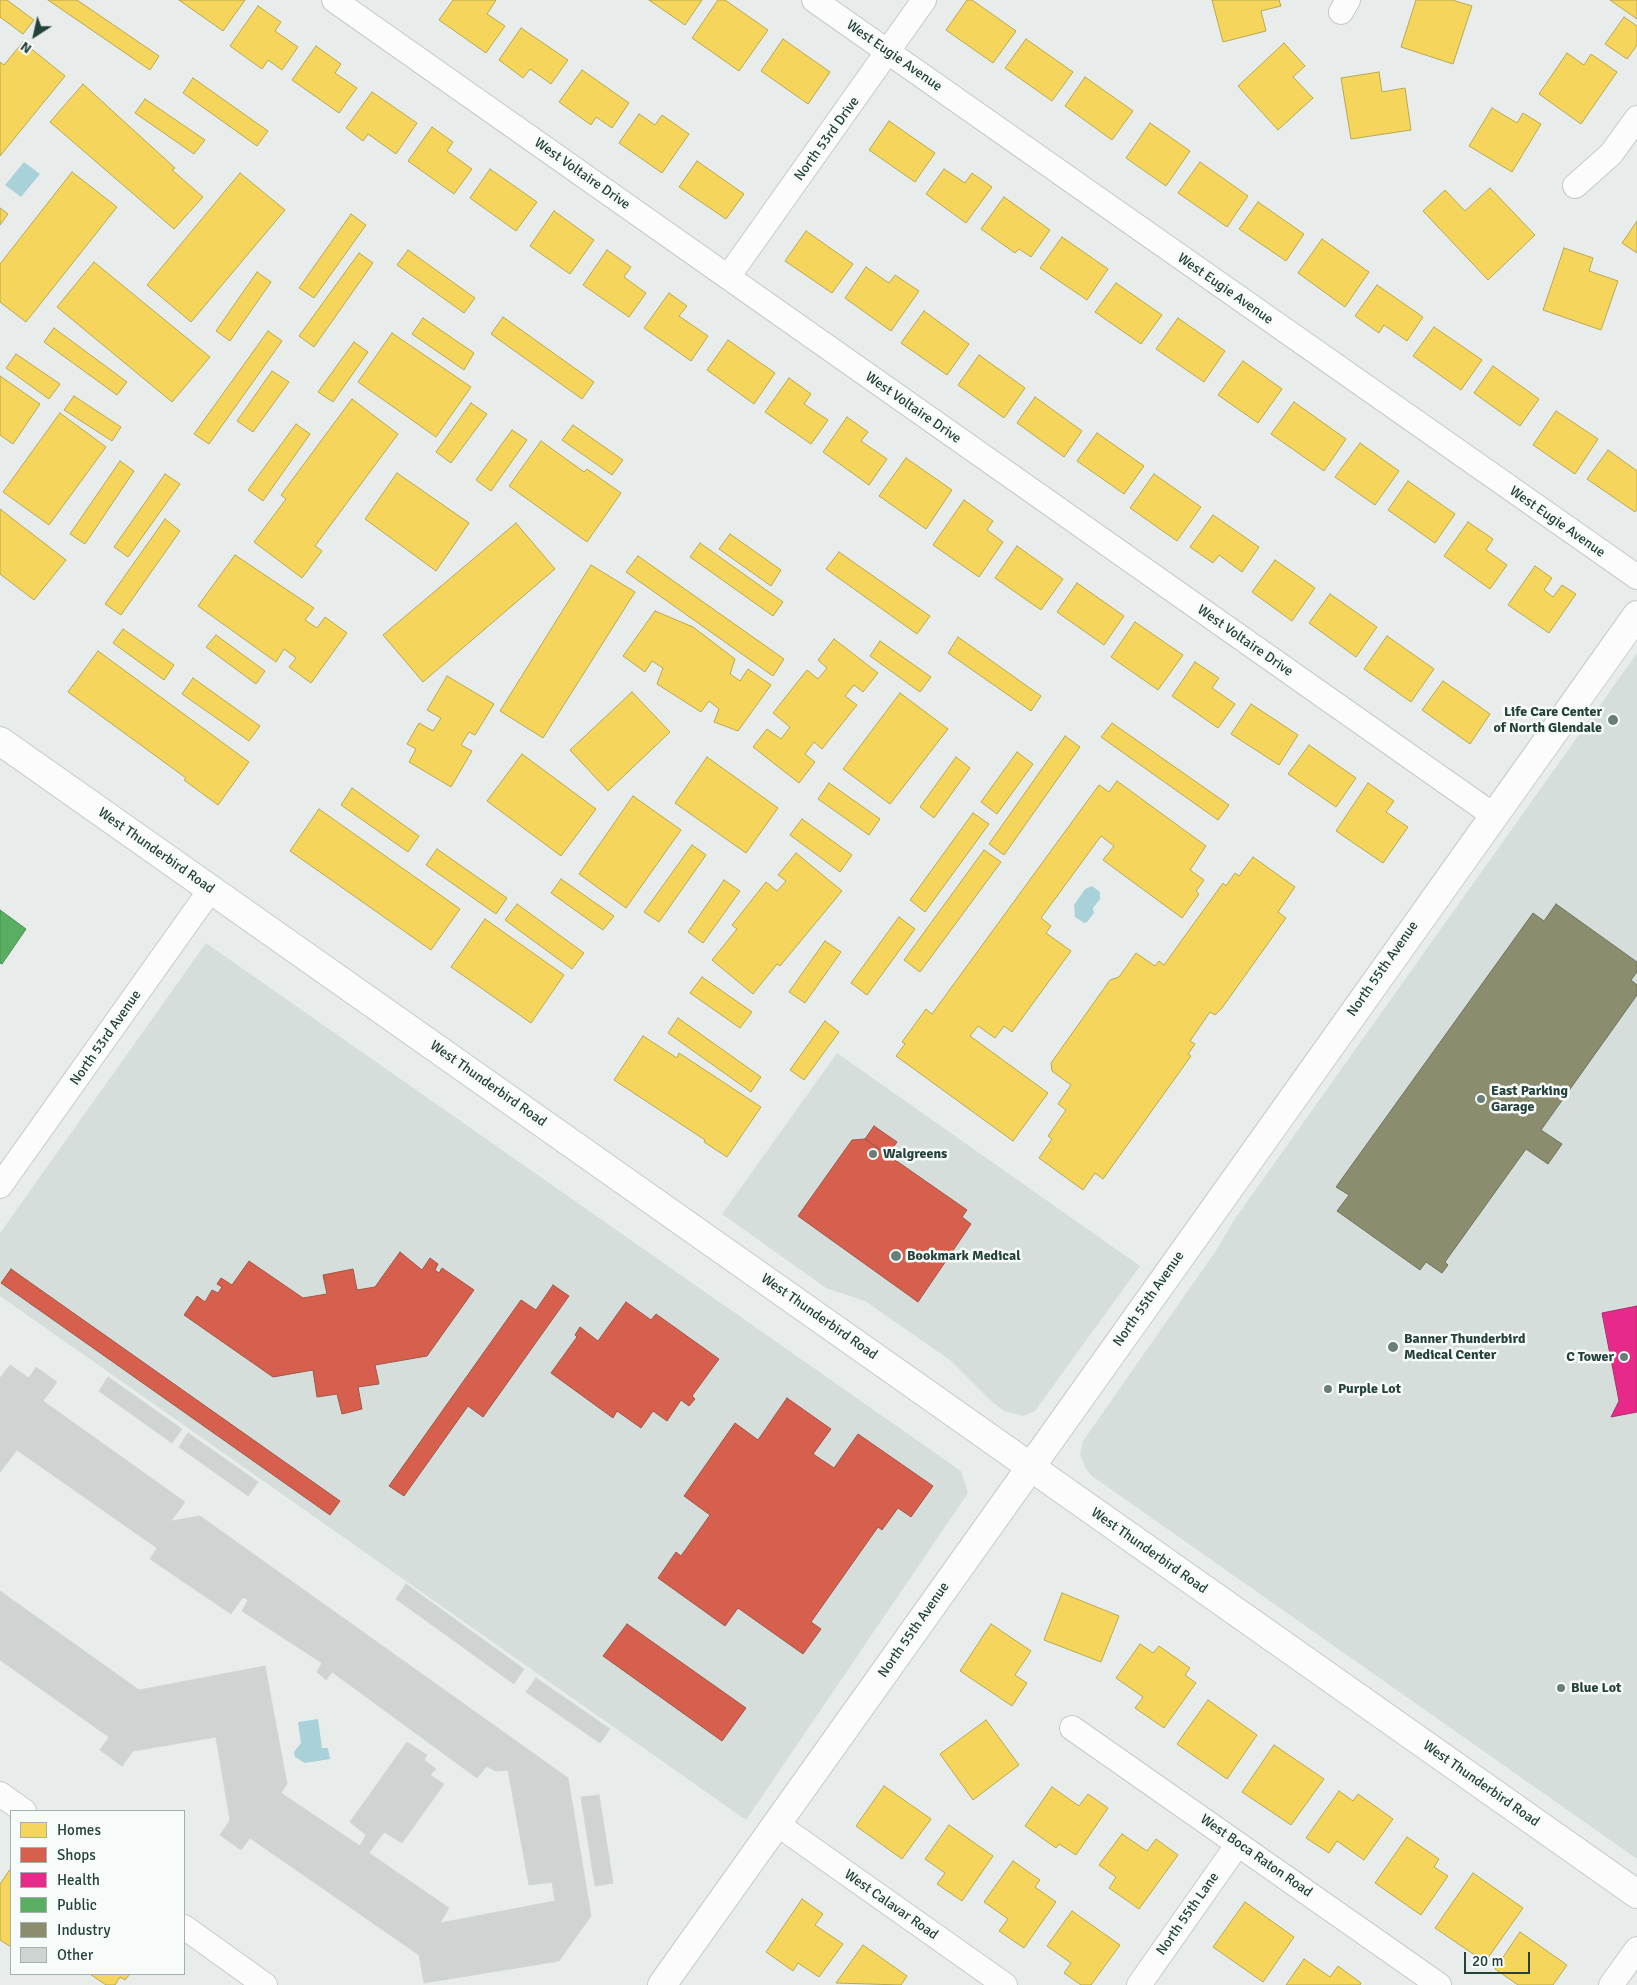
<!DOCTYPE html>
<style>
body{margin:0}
#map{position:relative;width:1637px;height:1985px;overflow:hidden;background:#e8edeb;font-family:Signika,sans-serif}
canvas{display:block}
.legend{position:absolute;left:10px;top:1810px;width:175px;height:165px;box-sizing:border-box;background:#f7fbf9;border:1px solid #a3b1ad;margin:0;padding:6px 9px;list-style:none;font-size:15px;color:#24413b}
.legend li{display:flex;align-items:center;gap:10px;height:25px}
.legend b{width:25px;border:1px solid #a3b1ad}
.north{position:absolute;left:10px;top:10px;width:50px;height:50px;-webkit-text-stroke:4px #f7fbf9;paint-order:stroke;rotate:215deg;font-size:14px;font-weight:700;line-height:20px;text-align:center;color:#24413b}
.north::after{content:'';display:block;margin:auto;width:18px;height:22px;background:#24413b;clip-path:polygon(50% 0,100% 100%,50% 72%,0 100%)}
.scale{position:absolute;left:1464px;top:1952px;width:66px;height:22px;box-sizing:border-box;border:2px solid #24413b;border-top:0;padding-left:6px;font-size:15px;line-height:18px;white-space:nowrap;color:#24413b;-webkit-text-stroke:4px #f7fbf9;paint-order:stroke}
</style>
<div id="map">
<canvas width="1637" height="1985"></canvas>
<ul class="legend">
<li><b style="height:14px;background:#f6d55c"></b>Homes</li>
<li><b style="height:14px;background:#d6604d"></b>Shops</li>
<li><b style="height:14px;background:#e7298a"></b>Health</li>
<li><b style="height:14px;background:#5aae61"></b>Public</li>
<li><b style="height:14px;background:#8c8c6e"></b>Industry</li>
<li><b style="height:14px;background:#cfd4d2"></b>Other</li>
</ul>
<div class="north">N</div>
<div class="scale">20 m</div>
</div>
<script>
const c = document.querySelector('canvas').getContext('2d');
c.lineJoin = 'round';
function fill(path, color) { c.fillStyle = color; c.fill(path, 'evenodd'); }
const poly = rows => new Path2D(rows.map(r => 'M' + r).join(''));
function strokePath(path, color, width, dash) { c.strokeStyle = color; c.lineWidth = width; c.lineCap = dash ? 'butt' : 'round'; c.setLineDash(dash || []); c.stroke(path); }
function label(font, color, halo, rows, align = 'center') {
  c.font = font + ' Signika,sans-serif'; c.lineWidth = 5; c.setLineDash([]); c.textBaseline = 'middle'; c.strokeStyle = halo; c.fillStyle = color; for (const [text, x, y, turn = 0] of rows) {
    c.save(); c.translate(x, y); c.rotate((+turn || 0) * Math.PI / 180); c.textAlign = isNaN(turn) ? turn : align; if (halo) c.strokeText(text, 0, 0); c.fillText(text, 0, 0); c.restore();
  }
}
fill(poly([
 [1637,653,1637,1859,1092,1476,1086,1469,1080,1454,1083,1441,1215,1252,1234,1220],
 [206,943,961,1471,968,1493,746,1820,0,1296,0,1233],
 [837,1053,1140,1266,1035,1411,1023,1416,1004,1411,991,1401,950,1360,865,1301,826,1288,722,1214]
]), '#d6dedb');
fill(poly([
 [24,162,40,174,21,197,5,185],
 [1092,886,1100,892,1100,899,1093,908,1094,913,1087,922,1084,923,1075,917,1074,905,1085,889],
 [318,1719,322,1748,328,1748,330,1759,305,1763,295,1757,294,1752,301,1743,298,1722]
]), '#a9d1da');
const homes = poly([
 [0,0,7,0,34,20,23,34,0,17,0,0],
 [48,0,77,0,159,56,150,70,48,0],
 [179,0,245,0,223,31,179,0],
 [453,0,496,0,487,14,505,26,486,53,439,20,453,0],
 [649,0,702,0,685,25,649,0],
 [718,0,725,0,768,30,739,71,692,38,718,0],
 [967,0,972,0,1016,31,993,63,946,30,967,0],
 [1212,0,1279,0,1281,6,1261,11,1266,31,1223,42,1212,0],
 [1416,0,1452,0,1472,6,1453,64,1401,47,1416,0],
 [1610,0,1637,0,1637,19,1610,0],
 [258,6,281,22,275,31,298,47,282,70,268,60,262,69,230,46,258,6],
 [1624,17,1637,26,1637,45,1627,59,1605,44,1624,17],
 [521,28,568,60,551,84,530,69,523,78,499,60,521,28],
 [783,39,830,72,808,104,761,71,783,39],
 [1026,39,1073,72,1052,101,1005,68,1026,39],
 [23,42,65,76,0,156,0,62,4,65,23,42],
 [1284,43,1305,66,1293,77,1313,98,1278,130,1238,86,1284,43],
 [316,46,341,64,335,73,357,88,339,113,292,80,316,46],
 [1567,53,1584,65,1591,54,1617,72,1581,124,1539,94,1567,53],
 [582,70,629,103,612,128,596,117,591,125,559,102,582,70],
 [1379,72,1382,92,1405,88,1411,130,1351,139,1341,78,1379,72],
 [1085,77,1133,111,1112,140,1065,106,1085,77],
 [193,78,268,131,257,146,183,93,193,78],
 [83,84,175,168,172,170,203,197,174,229,50,122,83,84],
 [372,92,417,123,396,154,368,134,363,141,346,128,372,92],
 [145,99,205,140,194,154,135,113,145,99],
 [1492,108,1517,123,1523,113,1541,124,1512,172,1469,146,1492,108],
 [639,114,655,125,662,115,689,134,662,173,619,143,639,114],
 [889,121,935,153,915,182,869,150,889,121],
 [1150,123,1190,151,1166,186,1126,158,1150,123],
 [432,127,453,142,447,151,472,169,454,194,408,161,432,127],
 [697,161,744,194,726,219,679,187,697,161],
 [1200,162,1248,196,1227,227,1178,193,1200,162],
 [490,169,537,202,516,231,470,198,490,169],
 [944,169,965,183,972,173,992,187,966,223,926,194,944,169],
 [72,172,117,207,26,322,0,302,0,264,72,172],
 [240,173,285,210,191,322,147,285,240,173],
 [1490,188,1535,235,1488,280,1423,211,1445,190,1465,211,1490,188],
 [1004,197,1050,230,1031,257,1019,249,1015,253,981,229,1004,197],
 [1258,202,1304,234,1286,261,1239,229,1258,202],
 [0,208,8,214,0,225,0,208],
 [554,211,594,240,570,274,530,246,554,211],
 [351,214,366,225,314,298,299,288,351,214],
 [1637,221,1637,253,1622,243,1637,221],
 [806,231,853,264,832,293,785,261,806,231],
 [1062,237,1108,269,1087,300,1040,268,1062,237],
 [1322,239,1369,272,1345,307,1298,273,1322,239],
 [1564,248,1593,258,1589,271,1618,281,1601,330,1543,310,1564,248],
 [408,250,475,298,464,313,397,265,408,250],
 [607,250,631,267,624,277,646,293,629,317,583,285,607,250],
 [359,253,373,263,314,347,299,336,359,253],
 [94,262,210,357,172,402,57,307,94,262],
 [866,267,889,283,895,275,919,291,891,331,845,298,866,267],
 [257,272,271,282,230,341,216,331,257,272],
 [1116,283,1162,315,1141,344,1095,312,1116,283],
 [1377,285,1423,317,1407,341,1384,325,1379,333,1355,316,1377,285],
 [669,293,687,306,679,316,708,336,691,361,644,328,669,293],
 [924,311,969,344,947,375,901,343,924,311],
 [503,317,594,382,582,399,491,334,503,317],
 [423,318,474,353,464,370,412,334,423,318],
 [1178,318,1225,351,1204,382,1156,349,1178,318],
 [1434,327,1482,360,1461,390,1413,356,1434,327],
 [54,328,127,382,117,395,44,342,54,328],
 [268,331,282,341,209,444,194,434,268,331],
 [392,333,471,387,436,437,358,382,392,333],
 [728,340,775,373,754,404,707,370,728,340],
 [354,342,368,352,333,402,318,392,354,342],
 [16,354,60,384,49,399,6,368,16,354],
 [979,355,1025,388,1004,418,958,385,979,355],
 [1243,361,1282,389,1258,423,1218,395,1243,361],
 [1493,366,1539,399,1520,426,1474,393,1493,366],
 [272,371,289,382,253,432,237,421,272,371],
 [0,376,40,404,13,444,0,435,0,376],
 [789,378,811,394,804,404,828,420,811,444,765,412,789,378],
 [74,396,121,427,112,441,64,410,74,396],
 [1035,397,1082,431,1064,457,1017,423,1035,397],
 [352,399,398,434,315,546,322,551,302,578,254,542,286,499,281,495,352,399],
 [1294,402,1346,439,1324,471,1271,434,1294,402],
 [471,403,487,414,451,463,436,452,471,403],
 [1556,411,1598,439,1575,474,1533,445,1556,411],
 [60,413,106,447,49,525,3,492,60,413],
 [847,417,868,432,861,441,887,459,869,485,823,452,847,417],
 [296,424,310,434,263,501,248,490,296,424],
 [573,425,623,460,612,475,562,440,573,425],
 [512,430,527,440,491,491,476,480,512,430],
 [1097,433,1144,466,1124,494,1077,461,1097,433],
 [541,441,584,472,587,469,621,493,587,542,509,486,541,441],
 [1360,443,1399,471,1375,505,1335,477,1360,443],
 [1608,450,1637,471,1637,509,1635,512,1587,479,1608,450],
 [906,458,952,490,926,529,879,496,906,458],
 [120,461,134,471,85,544,70,534,120,461],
 [397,473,469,523,436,571,365,519,397,473],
 [165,474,180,484,128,557,114,547,165,474],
 [1154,474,1201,507,1177,541,1130,508,1154,474],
 [1408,481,1455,514,1435,543,1388,510,1408,481],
 [964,500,993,521,987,530,1003,542,979,577,933,545,964,500],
 [0,509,66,560,34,600,0,574,0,509],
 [1213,515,1259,547,1242,572,1219,555,1213,563,1190,547,1213,515],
 [165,519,180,531,121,615,105,604,165,519],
 [1468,522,1493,539,1486,550,1507,565,1490,589,1444,556,1468,522],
 [516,523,555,569,423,682,383,635,516,523],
 [730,534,781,570,771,586,719,549,730,534],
 [700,543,783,602,773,616,690,557,700,543],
 [1017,546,1063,579,1041,610,995,578,1017,546],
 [839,552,930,616,917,634,826,569,839,552],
 [235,555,314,608,305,620,317,628,325,617,347,633,311,683,289,667,296,658,284,649,276,662,198,606,235,555],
 [638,556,784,659,773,676,626,572,638,556],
 [1275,560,1315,588,1292,621,1252,592,1275,560],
 [591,565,635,592,543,738,500,711,591,565],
 [1535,566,1552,578,1544,590,1553,597,1562,585,1576,594,1549,633,1508,605,1535,566],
 [1077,583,1124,616,1104,645,1057,612,1077,583],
 [1330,594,1377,627,1356,657,1309,623,1330,594],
 [655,611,693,627,735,659,730,674,740,681,748,669,771,685,738,731,714,722,719,709,709,701,701,712,657,684,663,668,652,661,645,672,623,656,655,611],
 [1135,622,1183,655,1158,690,1111,657,1135,622],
 [123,629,174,665,164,680,113,643,123,629],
 [216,635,265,671,256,684,206,647,216,635],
 [1387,636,1434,669,1411,702,1364,669,1387,636],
 [958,637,1041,696,1031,711,948,653,958,637],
 [834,639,878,673,863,692,854,685,845,696,857,705,822,749,814,742,805,754,815,762,799,783,753,747,767,729,781,739,790,727,773,713,807,670,818,679,827,668,818,660,834,639],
 [880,641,931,677,920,692,870,656,880,641],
 [98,651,249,762,218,805,184,780,186,778,68,692,98,651],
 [1195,662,1219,678,1212,688,1235,704,1218,728,1172,696,1195,662],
 [447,676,494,704,475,735,469,732,461,745,472,751,451,787,409,762,416,749,407,744,419,723,433,731,441,718,427,710,447,676],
 [193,678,260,726,249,741,182,694,193,678],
 [1443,681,1490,714,1470,744,1422,710,1443,681],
 [632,692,670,732,608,791,570,750,632,692],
 [900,693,948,729,890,804,843,769,900,693],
 [1251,704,1298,735,1279,765,1231,734,1251,704],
 [1112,723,1229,805,1218,820,1101,737,1112,723],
 [1065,736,1080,747,1004,855,989,844,1065,736],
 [1309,745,1356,778,1336,807,1288,774,1309,745],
 [1017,752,1033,764,997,814,981,802,1017,752],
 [522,754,596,809,561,856,487,801,522,754],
 [707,757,778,808,746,853,675,803,707,757],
 [956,757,970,768,934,818,920,807,956,757],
 [1117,781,1206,846,1190,870,1204,880,1196,891,1199,894,1182,918,1103,860,1114,846,1101,836,1041,918,1051,926,1046,933,1071,951,1012,1032,1004,1026,995,1038,978,1026,970,1036,1048,1093,1013,1141,896,1056,905,1044,902,1042,926,1009,932,1014,1099,785,1109,792,1117,781],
 [829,783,880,819,869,835,818,799,829,783],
 [1368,783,1394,801,1386,812,1408,827,1383,863,1336,831,1368,783],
 [352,788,419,836,408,852,341,805,352,788],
 [633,796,681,830,626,908,579,874,633,796],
 [319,809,460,909,431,950,290,851,319,809],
 [973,813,989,824,925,912,910,900,973,813],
 [802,819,852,855,840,872,790,835,802,819],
 [692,845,706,855,659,922,644,912,692,845],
 [437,849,507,898,496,914,426,865,437,849],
 [984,850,1001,862,920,972,904,960,984,850],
 [796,853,842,891,780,966,777,964,753,994,712,960,737,929,732,925,766,882,777,891,786,881,778,875,796,853],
 [1253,857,1295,887,1278,912,1286,918,1222,1008,1215,1015,1210,1012,1190,1041,1195,1044,1188,1054,1191,1056,1103,1179,1095,1173,1083,1190,1039,1158,1052,1139,1048,1136,1066,1110,1058,1104,1071,1085,1052,1071,1051,1063,1110,980,1119,977,1136,953,1155,966,1159,961,1164,965,1223,883,1226,886,1235,873,1239,876,1253,857],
 [561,879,614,916,603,930,551,893,561,879],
 [724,880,740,891,703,943,688,932,724,880],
 [517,904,584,953,572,969,505,920,517,904],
 [899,917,915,929,867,995,851,983,899,917],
 [485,919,564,975,531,1023,451,967,485,919],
 [825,941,841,952,805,1003,789,992,825,941],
 [702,977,752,1012,740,1028,690,993,702,977],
 [678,1018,761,1077,751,1092,668,1033,678,1018],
 [825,1021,839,1032,804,1080,790,1070,825,1021],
 [643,1036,677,1058,679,1053,761,1107,727,1157,704,1142,705,1140,614,1080,643,1036],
 [1062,1593,1119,1616,1101,1662,1044,1640,1062,1593],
 [991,1624,1031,1651,1015,1675,1027,1683,1012,1706,960,1671,991,1624],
 [1140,1644,1153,1653,1159,1646,1190,1668,1185,1675,1196,1683,1164,1728,1135,1708,1143,1697,1116,1678,1140,1644],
 [1208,1700,1257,1735,1227,1779,1177,1744,1208,1700],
 [986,1720,1019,1765,973,1800,940,1754,986,1720],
 [1274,1745,1324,1779,1291,1825,1242,1792,1274,1745],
 [884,1786,931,1819,902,1859,856,1826,884,1786],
 [1052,1787,1079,1806,1088,1794,1108,1808,1076,1855,1059,1844,1056,1848,1025,1826,1052,1787],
 [1339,1791,1353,1801,1358,1794,1393,1819,1364,1860,1337,1841,1329,1853,1306,1838,1339,1791],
 [949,1825,993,1856,962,1901,937,1884,945,1873,925,1859,949,1825],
 [1122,1834,1147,1851,1156,1839,1178,1855,1139,1909,1109,1888,1116,1877,1099,1865,1122,1834],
 [1407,1837,1439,1859,1434,1867,1448,1876,1421,1915,1375,1883,1407,1837],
 [1013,1861,1040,1880,1035,1887,1056,1902,1024,1948,999,1931,1008,1919,984,1902,1013,1861],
 [11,1868,11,1947,0,1940,0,1884,11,1868],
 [1473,1873,1523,1908,1485,1962,1435,1928,1473,1873],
 [802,1899,823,1914,815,1925,843,1944,819,1977,798,1963,793,1971,766,1952,802,1899],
 [1245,1902,1294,1937,1263,1982,1213,1947,1245,1902],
 [1072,1911,1120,1945,1091,1985,1081,1985,1064,1973,1071,1963,1047,1946,1072,1911],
 [1520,1932,1567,1965,1553,1985,1518,1985,1495,1969,1520,1932],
 [863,1945,907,1976,901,1985,836,1983,863,1945],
 [1304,1959,1330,1977,1338,1966,1361,1983,1360,1985,1286,1985,1304,1959],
 [90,1974,130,1974,125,1980,120,1977,115,1985,106,1985,90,1974]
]);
fill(homes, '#f6d55c');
strokePath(homes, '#b7a952', 1);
const shops = poly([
 [874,1126,897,1142,888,1155,865,1139,874,1126],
 [865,1139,967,1210,962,1217,971,1224,918,1302,798,1216,852,1140,865,1139],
 [400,1252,422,1270,430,1258,438,1264,435,1270,439,1273,442,1268,474,1290,427,1356,375,1365,379,1384,358,1387,362,1409,342,1414,337,1394,317,1397,313,1370,273,1377,184,1315,197,1296,205,1302,212,1290,218,1293,222,1287,217,1284,221,1278,232,1285,249,1261,303,1298,327,1294,323,1275,353,1269,357,1290,375,1287,400,1252],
 [11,1269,340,1501,330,1515,1,1283,11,1269],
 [553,1285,569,1296,483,1417,468,1406,404,1496,389,1486,521,1300,536,1310,553,1285],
 [626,1302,651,1320,656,1314,719,1359,692,1396,695,1399,689,1406,681,1400,667,1421,653,1411,641,1428,617,1411,613,1418,551,1373,577,1337,575,1335,580,1327,598,1341,626,1302],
 [787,1398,831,1429,813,1454,834,1468,858,1434,933,1486,911,1517,898,1508,882,1530,878,1527,811,1622,821,1629,803,1654,738,1608,725,1626,658,1578,676,1552,681,1556,710,1515,684,1496,735,1423,758,1440,787,1398],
 [627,1624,746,1708,722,1741,603,1656,627,1624]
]);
fill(shops, '#d6604d');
strokePath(shops, '#a15748', 1);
const health = poly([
 [1637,1306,1637,1412,1611,1417,1619,1401,1602,1313,1637,1306]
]);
fill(health, '#e7298a');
strokePath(health, '#ac3072', 1);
const public = poly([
 [0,910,26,929,2,964,0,963,0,910]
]);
fill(public, '#5aae61');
strokePath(public, '#4a8d56', 1);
const industry = poly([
 [1556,904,1637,962,1637,972,1631,980,1637,985,1637,995,1541,1130,1562,1144,1548,1164,1526,1149,1445,1262,1448,1265,1442,1273,1426,1262,1420,1270,1337,1211,1349,1195,1336,1187,1533,913,1544,921,1556,904]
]);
fill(industry, '#8c8c6e');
strokePath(industry, '#6d765f', 1);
const building = poly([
 [10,1365,29,1378,36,1367,57,1382,43,1401,185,1502,171,1521,200,1516,568,1778,591,1916,559,1961,424,1983,419,1955,250,1838,241,1850,220,1835,230,1820,216,1737,133,1751,122,1766,100,1750,109,1737,0,1660,0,1591,139,1690,265,1666,287,1784,281,1793,360,1846,366,1835,350,1822,407,1742,427,1755,424,1760,436,1769,430,1775,444,1784,402,1843,384,1832,369,1853,449,1908,440,1923,555,1901,552,1882,529,1885,508,1770,495,1771,487,1766,477,1778,332,1672,326,1680,317,1672,322,1663,242,1611,248,1600,243,1597,231,1614,150,1559,157,1548,17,1450,0,1472,0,1378,10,1365],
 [108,1377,182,1429,172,1443,99,1391,108,1377],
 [188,1433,258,1482,248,1496,179,1447,188,1433],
 [406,1584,524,1669,514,1684,396,1599,406,1584],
 [536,1678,610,1729,600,1743,526,1692,536,1678],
 [599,1795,613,1883,595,1886,581,1797,599,1795]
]);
fill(building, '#cfd4d2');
strokePath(building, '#d1d6d4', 1);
const street = poly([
 [334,0,1493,815],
 [814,0,1637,577],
 [1341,12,1348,0],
 [1575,186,1611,154,1637,118],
 [728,277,924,0],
 [0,1186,211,889],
 [1072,1728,1439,1985],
 [0,1794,24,1811],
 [777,1824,1005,1985],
 [184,1927,265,1985],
 [1139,1985,1238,1844],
 [1611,1985,1637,1949]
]);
const secondary = poly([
 [0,741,1637,1894],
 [662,1985,1637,615]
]);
strokePath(street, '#c5cac8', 26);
strokePath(secondary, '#c3cbc8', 30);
strokePath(street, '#fcfcfc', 24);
strokePath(secondary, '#fcfcfc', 28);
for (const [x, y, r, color] of [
 [1613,720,6,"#697d79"],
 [1481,1099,5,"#697d79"],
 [873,1154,5,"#697d79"],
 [896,1256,6,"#697d79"],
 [1393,1347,6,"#697d79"],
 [1624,1357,5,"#697d79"],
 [1328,1389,5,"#697d79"],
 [1561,1688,5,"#697d79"]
]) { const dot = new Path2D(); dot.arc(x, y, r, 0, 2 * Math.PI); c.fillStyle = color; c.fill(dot); strokePath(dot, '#f7fbf9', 2); }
label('14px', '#24413b', '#f7fbf9', [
 ["West Eugie Avenue",894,56,35],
 ["North 53rd Drive",827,139,-54],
 ["West Voltaire Drive",582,174,35],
 ["West Eugie Avenue",1225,289,35],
 ["West Voltaire Drive",913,408,35],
 ["West Eugie Avenue",1557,522,35],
 ["West Voltaire Drive",1245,641,35],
 ["West Thunderbird Road",156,851,35],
 ["North 55th Avenue",1383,969,-55],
 ["North 53rd Avenue",106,1038,-55],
 ["West Thunderbird Road",488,1084,35],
 ["North 55th Avenue",1149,1299,-55],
 ["West Thunderbird Road",819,1317,35],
 ["West Thunderbird Road",1149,1551,35],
 ["North 55th Avenue",914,1630,-55],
 ["West Thunderbird Road",1481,1784,35],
 ["West Boca Raton Road",1256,1856,35],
 ["West Calavar Road",891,1905,35],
 ["North 55th Lane",1188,1914,-55]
]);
label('bold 14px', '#24413b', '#f7fbf9', [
 ["Life Care Center",1602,712,"right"],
 ["of North Glendale",1602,728,"right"],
 ["East Parking",1491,1091],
 ["Garage",1491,1107],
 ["Walgreens",883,1154],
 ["Bookmark Medical",907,1256],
 ["Banner Thunderbird",1404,1339],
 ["Medical Center",1404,1355],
 ["C Tower",1614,1357,"right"],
 ["Purple Lot",1338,1389],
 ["Blue Lot",1571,1688]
], 'left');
</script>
